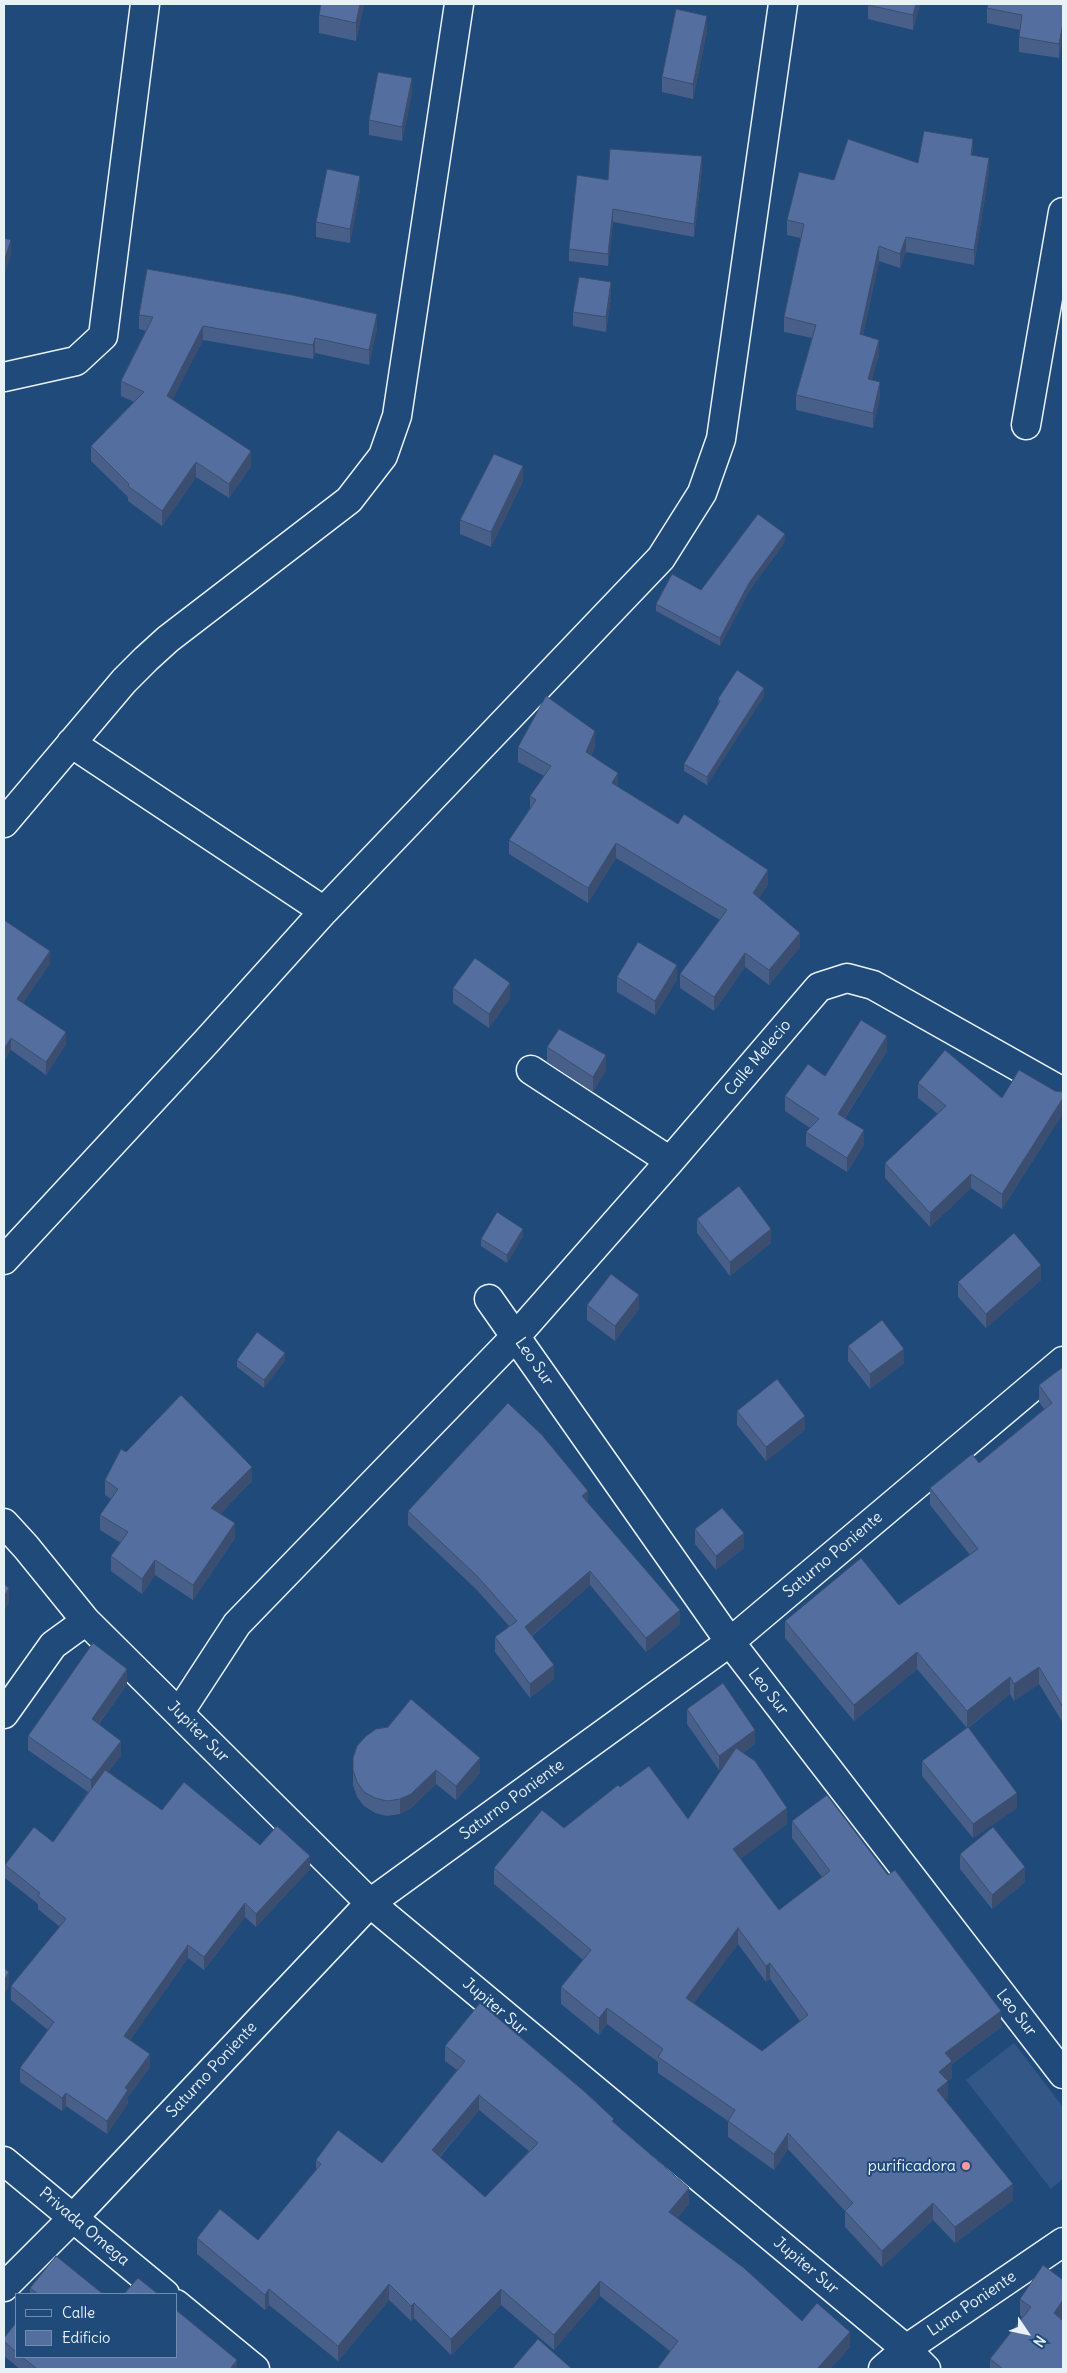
<!DOCTYPE html>
<style>
body{margin:0}
#map{position:relative;width:1067px;height:2373px;overflow:hidden;background:#1f4a7a;font-family:Delius,sans-serif}
canvas{display:block}
.frame{position:absolute;inset:0;border:5px solid #e8f1f8;pointer-events:none}
.legend{position:absolute;left:15px;top:2293px;width:162px;height:65px;box-sizing:border-box;background:#1f4a7a;border:1px solid #6f8dac;margin:0;padding:6px 9px;list-style:none;font-size:15px;color:#e8f1f8}
.legend li{display:flex;align-items:center;gap:10px;height:25px}
.legend b{width:25px;border:1px solid #6f8dac}
.north{position:absolute;left:1002px;top:2308px;width:50px;height:50px;-webkit-text-stroke:4px #1f4a7a;paint-order:stroke;rotate:124deg;font-size:14px;font-weight:700;line-height:20px;text-align:center;color:#e8f1f8}
.north::after{content:'';display:block;margin:auto;width:18px;height:22px;background:#e8f1f8;clip-path:polygon(50% 0,100% 100%,50% 72%,0 100%)}
</style>
<div id="map">
<canvas width="1067" height="2373"></canvas>
<div class="frame"></div>
<ul class="legend">
<li><b style="height:6px;background:#1f4a7a"></b>Calle</li>
<li><b style="height:14px;background:#546f9f"></b>Edificio</li>
</ul>
<div class="north">N</div>
</div>
<script>
const c = document.querySelector('canvas').getContext('2d');
c.lineJoin = 'round';
function fill(path, color) { c.fillStyle = color; c.fill(path, 'evenodd'); }
const poly = rows => new Path2D(rows.map(r => 'M' + r).join(''));
function strokePath(path, color, width, dash) { c.strokeStyle = color; c.lineWidth = width; c.lineCap = dash ? 'butt' : 'round'; c.setLineDash(dash || []); c.stroke(path); }
function label(font, color, halo, rows, align = 'center') {
  c.font = font + ' Delius,sans-serif'; c.lineWidth = 4; c.setLineDash([]); c.textBaseline = 'middle'; c.strokeStyle = halo; c.fillStyle = color; for (const [text, x, y, turn = 0] of rows) {
    c.save(); c.translate(x, y); c.rotate((+turn || 0) * Math.PI / 180); c.textAlign = isNaN(turn) ? turn : align; if (halo) c.strokeText(text, 0, 0); c.fillText(text, 0, 0); c.restore();
  }
}
fill(poly([
 [1014,2043,1063,2107,1063,2179,1051,2189,966,2080]
]), '#335887');
const street = poly([
 [4,377,76,361,103,336,145,4],
 [1026,425,1063,212],
 [71,743,324,911],
 [4,823,124,681,146,659,168,639,349,500,383,456,397,416,459,4],
 [531,1070,670,1161],
 [4,1260,206,1042,324,911,661,558,702,493,721,439,783,4],
 [489,1299,730,1642,1063,2074],
 [4,1523,26,1547,86,1621,370,1903,906,2349,926,2369],
 [179,1713,237,1624,516,1336,670,1161,819,987,847,978,873,985,1063,1092],
 [4,1714,53,1645,86,1621],
 [4,2161,165,2294],
 [4,2287,73,2218,370,1903,730,1642,1063,1361],
 [176,2304,255,2369],
 [883,2369,906,2349,1063,2242]
]);
strokePath(street, '#e8f1f8', 31);
strokePath(street, '#1f4a7a', 28);
fill(poly([
 [321,4,364,4,356,41,319,33,319,15],
 [868,4,920,4,913,30,868,19],
 [1063,4,1059,58,1019,52,1019,37,1020,30,987,23,987,8],
 [707,31,693,99,662,92,662,77],
 [412,93,402,141,369,135,369,120],
 [973,155,989,172,974,265,906,252,900,268,879,261,863,335,879,355,871,380,880,397,873,428,796,410,796,395,812,338,784,332,784,317,801,238,787,235,787,220,834,180,918,163],
 [702,169,694,237,613,222,608,266,569,261,569,249,608,180],
 [360,190,350,243,316,237,316,222],
 [611,297,606,332,573,326,573,312],
 [139,315,377,328,369,365,315,353,313,359,203,340,172,400,251,466,229,498,196,477,162,526,128,501,128,497,91,461,91,446,134,402,121,396,121,381,146,331,139,329],
 [523,481,491,547,460,534,460,520],
 [785,542,749,591,720,646,656,611,656,604,701,590],
 [764,696,707,785,684,771,684,764,718,705,718,699],
 [595,746,591,756,618,787,768,884,759,898,800,947,769,985,745,967,714,1011,680,988,680,974,720,920,616,858,588,903,509,854,509,840,530,808,530,796,544,776,518,762,518,747],
 [4,920,50,963,23,1003,66,1044,46,1075,11,1050],
 [617,977,677,980,655,1015,617,992],
 [453,988,510,998,489,1028,453,1003],
 [547,1047,606,1070,593,1092,547,1062],
 [887,1051,845,1118,864,1145,847,1172,806,1146,806,1132,810,1128,785,1111,785,1096,825,1076],
 [918,1083,1002,1098,1055,1091,1063,1092,1063,1113,1002,1209,971,1188,930,1227,885,1178,885,1163,938,1114,918,1098],
 [697,1219,771,1243,730,1276,697,1233],
 [523,1236,507,1263,481,1246,481,1239],
 [1041,1280,986,1328,958,1297,958,1282],
 [587,1305,639,1309,615,1341,587,1320],
 [848,1346,904,1363,870,1389,848,1361],
 [237,1360,285,1360,264,1388,237,1367],
 [1063,1367,1063,1723,1039,1684,1014,1701,1010,1694,968,1728,1017,1808,973,1838,922,1776,922,1761,967,1728,917,1669,854,1721,785,1638,785,1621,899,1605,970,1555,930,1505,930,1488,979,1463,1044,1409,1039,1402,1039,1385],
 [737,1411,805,1430,766,1461,737,1425],
 [126,1452,252,1481,220,1514,235,1538,193,1600,155,1575,142,1594,111,1571,111,1556,121,1543,100,1530,100,1515,111,1499,105,1495,105,1480],
 [588,1503,680,1624,646,1652,590,1585,532,1636,554,1679,530,1698,495,1652,495,1637,509,1626,477,1590,408,1525,408,1511],
 [695,1529,744,1548,716,1570,695,1544],
 [127,1684,99,1724,121,1756,108,1772,162,1810,260,1845,310,1869,256,1927,245,1917,204,1970,188,1958,130,2040,150,2067,128,2097,128,2103,107,2134,66,2106,62,2111,20,2082,20,2068,48,2030,11,2000,11,1986,60,1927,38,1909,38,1904,5,1878,5,1865,53,1842,88,1792,28,1750,28,1736],
 [687,1709,755,1744,743,1753,787,1824,740,1859,779,1910,822,1877,792,1838,792,1821,1001,2027,952,2064,952,2078,948,2081,948,2098,945,2100,1013,2200,955,2243,933,2220,882,2267,845,2227,845,2211,788,2149,774,2170,728,2137,728,2121,658,2073,658,2062,607,2024,599,2035,561,2004,561,1987,583,1960,494,1884,494,1868,564,1828,620,1787,688,1819,723,1767,719,1770,687,1724],
 [738,1944,766,1982,770,1979,800,2021,762,2051,694,2003],
 [353,1758,480,1773,456,1800,436,1784,411,1808,400,1814,387,1816,375,1813,364,1806,357,1797,353,1785],
 [960,1854,1025,1882,992,1909,960,1869],
 [445,2046,614,2123,689,2204,677,2218,802,2321,850,2347,830,2369,657,2369,670,2351,600,2296,554,2350,501,2305,451,2355,414,2318,411,2321,389,2300,338,2361,269,2305,265,2310,197,2254,197,2238,258,2240,316,2170,316,2160,382,2163,457,2070,445,2061],
 [479,2110,529,2151,485,2197,440,2157],
 [1063,2280,1063,2317,1061,2319,1063,2369,990,2369,990,2359,1022,2317,1020,2315,1020,2299],
 [30,2288,103,2294,30,2294],
 [16,2323,16,2357,176,2357,237,2369,20,2369,4,2356,4,2338]
]), '#485f89');
fill(poly([
 [360,4,364,4,356,41,356,23],
 [916,4,920,4,913,30,913,15],
 [707,16,707,31,693,99,693,84],
 [1063,23,1063,38,1059,58,1059,44],
 [412,78,412,93,402,141,402,127],
 [973,139,973,154,971,169,971,155],
 [702,156,702,169,694,237,694,224],
 [989,158,989,172,974,265,974,250],
 [360,176,360,190,350,243,350,229],
 [613,209,613,222,608,266,608,254],
 [906,237,906,252,900,268,900,254],
 [11,240,11,255,4,276,4,262],
 [879,246,879,261,860,349,860,334],
 [611,282,611,297,606,332,606,317],
 [377,314,377,328,369,365,369,350],
 [203,326,203,340,167,411,167,396],
 [315,338,315,353,313,359,313,345],
 [879,340,879,355,868,394,868,379],
 [880,382,880,397,873,428,873,413],
 [251,451,251,466,229,498,229,484],
 [196,462,196,477,162,526,162,511],
 [523,466,523,481,491,547,491,532],
 [785,534,785,542,749,591,720,646,720,638,749,583],
 [764,688,764,696,707,785,707,777],
 [595,731,595,746,586,767,586,752],
 [618,773,618,788,612,783],
 [616,843,616,858,588,903,588,888],
 [768,870,768,884,753,908,753,893],
 [800,933,800,947,769,985,769,970],
 [50,951,50,963,17,1012,17,999],
 [745,953,745,967,714,1011,714,997],
 [677,965,677,980,655,1015,655,1001],
 [510,983,510,998,489,1028,489,1014],
 [66,1032,66,1044,46,1075,46,1062],
 [887,1036,887,1051,838,1128,838,1114],
 [11,1038,11,1050,4,1061,4,1049],
 [606,1055,606,1070,593,1092,593,1077],
 [1063,1098,1063,1113,1002,1209,1002,1194],
 [864,1130,864,1145,847,1172,847,1158],
 [971,1174,971,1188,930,1227,930,1213],
 [523,1229,523,1236,507,1263,507,1255],
 [771,1229,771,1243,730,1276,730,1262],
 [1041,1265,1041,1280,986,1328,986,1314],
 [639,1295,639,1309,615,1341,615,1326],
 [904,1349,904,1363,870,1389,870,1374],
 [285,1353,285,1360,264,1388,264,1380],
 [805,1416,805,1430,766,1461,766,1447],
 [252,1467,252,1481,211,1523,211,1508],
 [588,1491,588,1505,582,1496],
 [235,1523,235,1538,193,1600,193,1585],
 [744,1533,744,1548,716,1570,716,1556],
 [155,1560,155,1575,142,1594,142,1579],
 [590,1571,590,1585,525,1641,525,1627],
 [9,1588,9,1603,4,1611,4,1596],
 [680,1610,680,1624,646,1652,646,1638],
 [917,1652,917,1669,854,1721,854,1705],
 [554,1665,554,1679,530,1698,530,1684],
 [1039,1667,1039,1684,1014,1701,1014,1684],
 [127,1669,127,1684,92,1733,92,1719],
 [1010,1677,1010,1694,967,1728,967,1711],
 [755,1730,755,1744,719,1770,719,1756],
 [121,1741,121,1756,91,1794,91,1780],
 [480,1758,480,1773,456,1800,456,1786],
 [436,1770,436,1784,411,1808,400,1814,400,1799],
 [1017,1793,1017,1808,973,1838,973,1824],
 [787,1808,787,1824,733,1865,733,1849],
 [310,1856,310,1869,256,1927,256,1914],
 [1025,1867,1025,1882,992,1909,992,1895],
 [245,1903,245,1917,204,1970,204,1957],
 [738,1928,738,1944,686,2014,686,1998],
 [188,1945,188,1958,124,2049,124,2036],
 [770,1963,770,1979,766,1982,766,1966],
 [9,1972,9,1986,4,1995,4,1980],
 [607,2008,607,2024,599,2035,599,2018],
 [1001,2011,1001,2027,952,2064,952,2078,948,2081,948,2098,937,2106,937,2090,939,2072,945,2053],
 [150,2054,150,2067,128,2097,128,2103,107,2134,107,2121,125,2088],
 [66,2093,66,2106,62,2111,62,2098],
 [479,2095,479,2110,432,2165,432,2150],
 [788,2133,788,2149,774,2170,774,2154],
 [1013,2184,1013,2200,955,2243,955,2227],
 [689,2188,689,2204,669,2227,669,2212],
 [933,2203,933,2220,882,2267,882,2251],
 [600,2281,600,2296,554,2350,554,2335],
 [389,2284,389,2300,338,2361,338,2346],
 [269,2289,269,2305,265,2310,265,2295],
 [501,2289,501,2305,451,2355,451,2339],
 [1063,2300,1063,2317,1054,2330,1054,2313],
 [414,2303,414,2318,411,2321,411,2306],
 [850,2332,850,2347,830,2369,817,2369],
 [237,2360,237,2369,230,2369]
]), '#3b4e6f');
const building = poly([
 [321,4,360,4,356,23,319,15,321,4],
 [868,4,916,4,913,15,868,5,868,4],
 [988,4,1063,4,1063,23,1059,44,1019,37,1022,15,987,8,988,4],
 [676,9,707,16,693,84,662,77,676,9],
 [378,72,412,78,402,127,369,120,378,72],
 [924,131,973,139,971,155,989,158,974,250,906,237,900,254,879,246,860,334,879,340,868,379,880,382,873,413,796,395,816,325,784,317,804,224,787,220,799,172,834,180,848,139,918,163,924,131],
 [610,149,702,156,694,224,613,209,608,254,569,249,577,175,608,180,610,149],
 [327,169,360,176,350,229,316,222,327,169],
 [4,238,11,240,4,262,4,238],
 [147,269,292,295,377,314,369,350,315,338,313,345,203,326,167,396,251,451,229,484,196,462,162,511,128,486,129,484,91,446,144,392,121,381,153,317,139,315,147,269],
 [579,277,611,282,606,317,573,312,579,277],
 [494,454,523,466,491,532,460,520,494,454],
 [758,514,785,534,749,583,720,638,656,604,672,574,701,590,758,514],
 [737,670,764,688,707,777,684,764,720,701,718,699,737,670],
 [546,696,595,731,586,752,618,773,612,783,678,824,684,814,768,870,753,893,800,933,769,970,745,953,714,997,680,974,727,910,616,843,588,888,509,840,536,800,530,796,551,766,518,747,546,696],
 [4,920,50,951,17,999,66,1032,46,1062,11,1038,4,1049,4,920],
 [638,942,677,965,655,1001,617,977,638,942],
 [475,958,510,983,489,1014,453,988,475,958],
 [861,1020,887,1036,838,1114,864,1130,847,1158,806,1132,819,1119,785,1096,808,1064,825,1076,861,1020],
 [559,1029,606,1055,593,1077,547,1047,559,1029],
 [945,1050,1002,1098,1019,1070,1055,1091,1063,1092,1063,1098,1002,1194,971,1174,930,1213,885,1163,946,1106,918,1083,945,1050],
 [739,1186,771,1229,730,1262,697,1219,739,1186],
 [497,1212,523,1229,507,1255,481,1239,497,1212],
 [1014,1233,1041,1265,986,1314,958,1282,1014,1233],
 [611,1274,639,1295,615,1326,587,1305,611,1274],
 [882,1320,904,1349,870,1374,848,1346,882,1320],
 [257,1332,285,1353,264,1380,237,1360,257,1332],
 [1063,1367,1063,1707,1039,1667,1014,1684,1010,1677,967,1711,917,1652,854,1705,785,1621,861,1558,899,1605,978,1549,930,1488,972,1454,979,1463,1052,1403,1039,1385,1063,1367],
 [777,1379,805,1416,766,1447,737,1411,777,1379],
 [181,1395,252,1467,211,1508,235,1523,193,1585,155,1560,142,1579,111,1556,128,1532,100,1515,118,1489,105,1480,121,1449,126,1452,181,1395],
 [508,1403,542,1435,588,1491,582,1496,680,1610,646,1638,590,1571,525,1627,554,1665,530,1684,495,1637,517,1621,477,1576,408,1511,508,1403],
 [722,1508,744,1533,716,1556,695,1529,722,1508],
 [4,1584,9,1588,4,1596,4,1584],
 [93,1643,127,1669,92,1719,121,1741,91,1780,28,1736,93,1643],
 [723,1683,755,1730,719,1756,687,1709,723,1683],
 [411,1699,480,1758,456,1786,436,1770,411,1794,400,1799,387,1801,375,1798,364,1792,357,1782,353,1770,353,1758,357,1746,366,1736,376,1729,388,1727,411,1699],
 [968,1727,1017,1793,973,1824,922,1761,968,1727],
 [736,1748,755,1761,787,1808,733,1849,779,1910,830,1871,792,1821,827,1795,888,1875,895,1870,1001,2011,945,2053,952,2061,939,2072,948,2081,937,2090,1013,2184,955,2227,933,2203,882,2251,845,2211,853,2203,788,2133,774,2154,728,2121,735,2110,658,2057,663,2049,607,2008,599,2018,561,1987,591,1950,494,1868,542,1810,564,1828,618,1785,620,1787,649,1766,688,1819,736,1748],
 [738,1928,766,1966,770,1963,808,2015,762,2051,686,1998,738,1928],
 [105,1770,162,1810,184,1782,260,1845,277,1826,310,1856,256,1914,245,1903,204,1957,188,1945,124,2036,150,2054,125,2088,128,2090,107,2121,66,2093,62,2098,20,2068,54,2022,11,1986,66,1919,38,1896,40,1893,5,1865,34,1827,53,1842,105,1770],
 [993,1827,1025,1867,992,1895,960,1854,993,1827],
 [4,1968,9,1972,4,1980,4,1968],
 [480,2003,585,2092,614,2119,612,2121,689,2188,669,2212,744,2268,802,2321,817,2303,850,2332,817,2369,657,2369,678,2341,600,2281,554,2335,501,2289,451,2339,414,2303,411,2306,389,2284,338,2346,269,2289,265,2295,197,2238,220,2209,258,2240,321,2164,316,2160,338,2130,382,2163,465,2061,445,2046,480,2003],
 [479,2095,538,2143,485,2197,432,2150,479,2095],
 [56,2256,103,2294,38,2294,30,2288,56,2256],
 [1043,2265,1063,2280,1063,2300,1054,2313,1063,2321,1063,2369,1003,2369,990,2359,1031,2307,1020,2299,1043,2265],
 [138,2278,158,2294,124,2294,138,2278],
 [176,2310,237,2360,230,2369,37,2369,22,2357,176,2357,176,2310],
 [16,2323,16,2352,4,2341,4,2338,16,2323],
 [538,2339,572,2369,512,2369,538,2339]
]);
fill(building, '#546f9f');
strokePath(building, '#3b4e6f', 1);
for (const [x, y, r, color] of [
 [966,2166,5,"#ff9aa2"]
]) { const dot = new Path2D(); dot.arc(x, y, r, 0, 2 * Math.PI); c.fillStyle = color; c.fill(dot); strokePath(dot, '#1f4a7a', 2); }
label('16px', '#e8f1f8', '#1f4a7a', [
 ["Calle Melecio",758,1058,-50],
 ["Leo Sur",534,1362,55],
 ["Saturno Poniente",833,1555,-40],
 ["Leo Sur",768,1692,52],
 ["Jupiter Sur",198,1732,45],
 ["Saturno Poniente",512,1800,-36],
 ["Jupiter Sur",495,2007,40],
 ["Leo Sur",1016,2013,52],
 ["Saturno Poniente",212,2070,-47],
 ["Privada Omega",84,2227,40],
 ["Jupiter Sur",806,2266,40],
 ["Luna Poniente",972,2304,-34]
]);
label('16px', '#e8f1f8', '#1f4a7a', [
 ["purificadora",956,2166]
], 'right');
</script>
